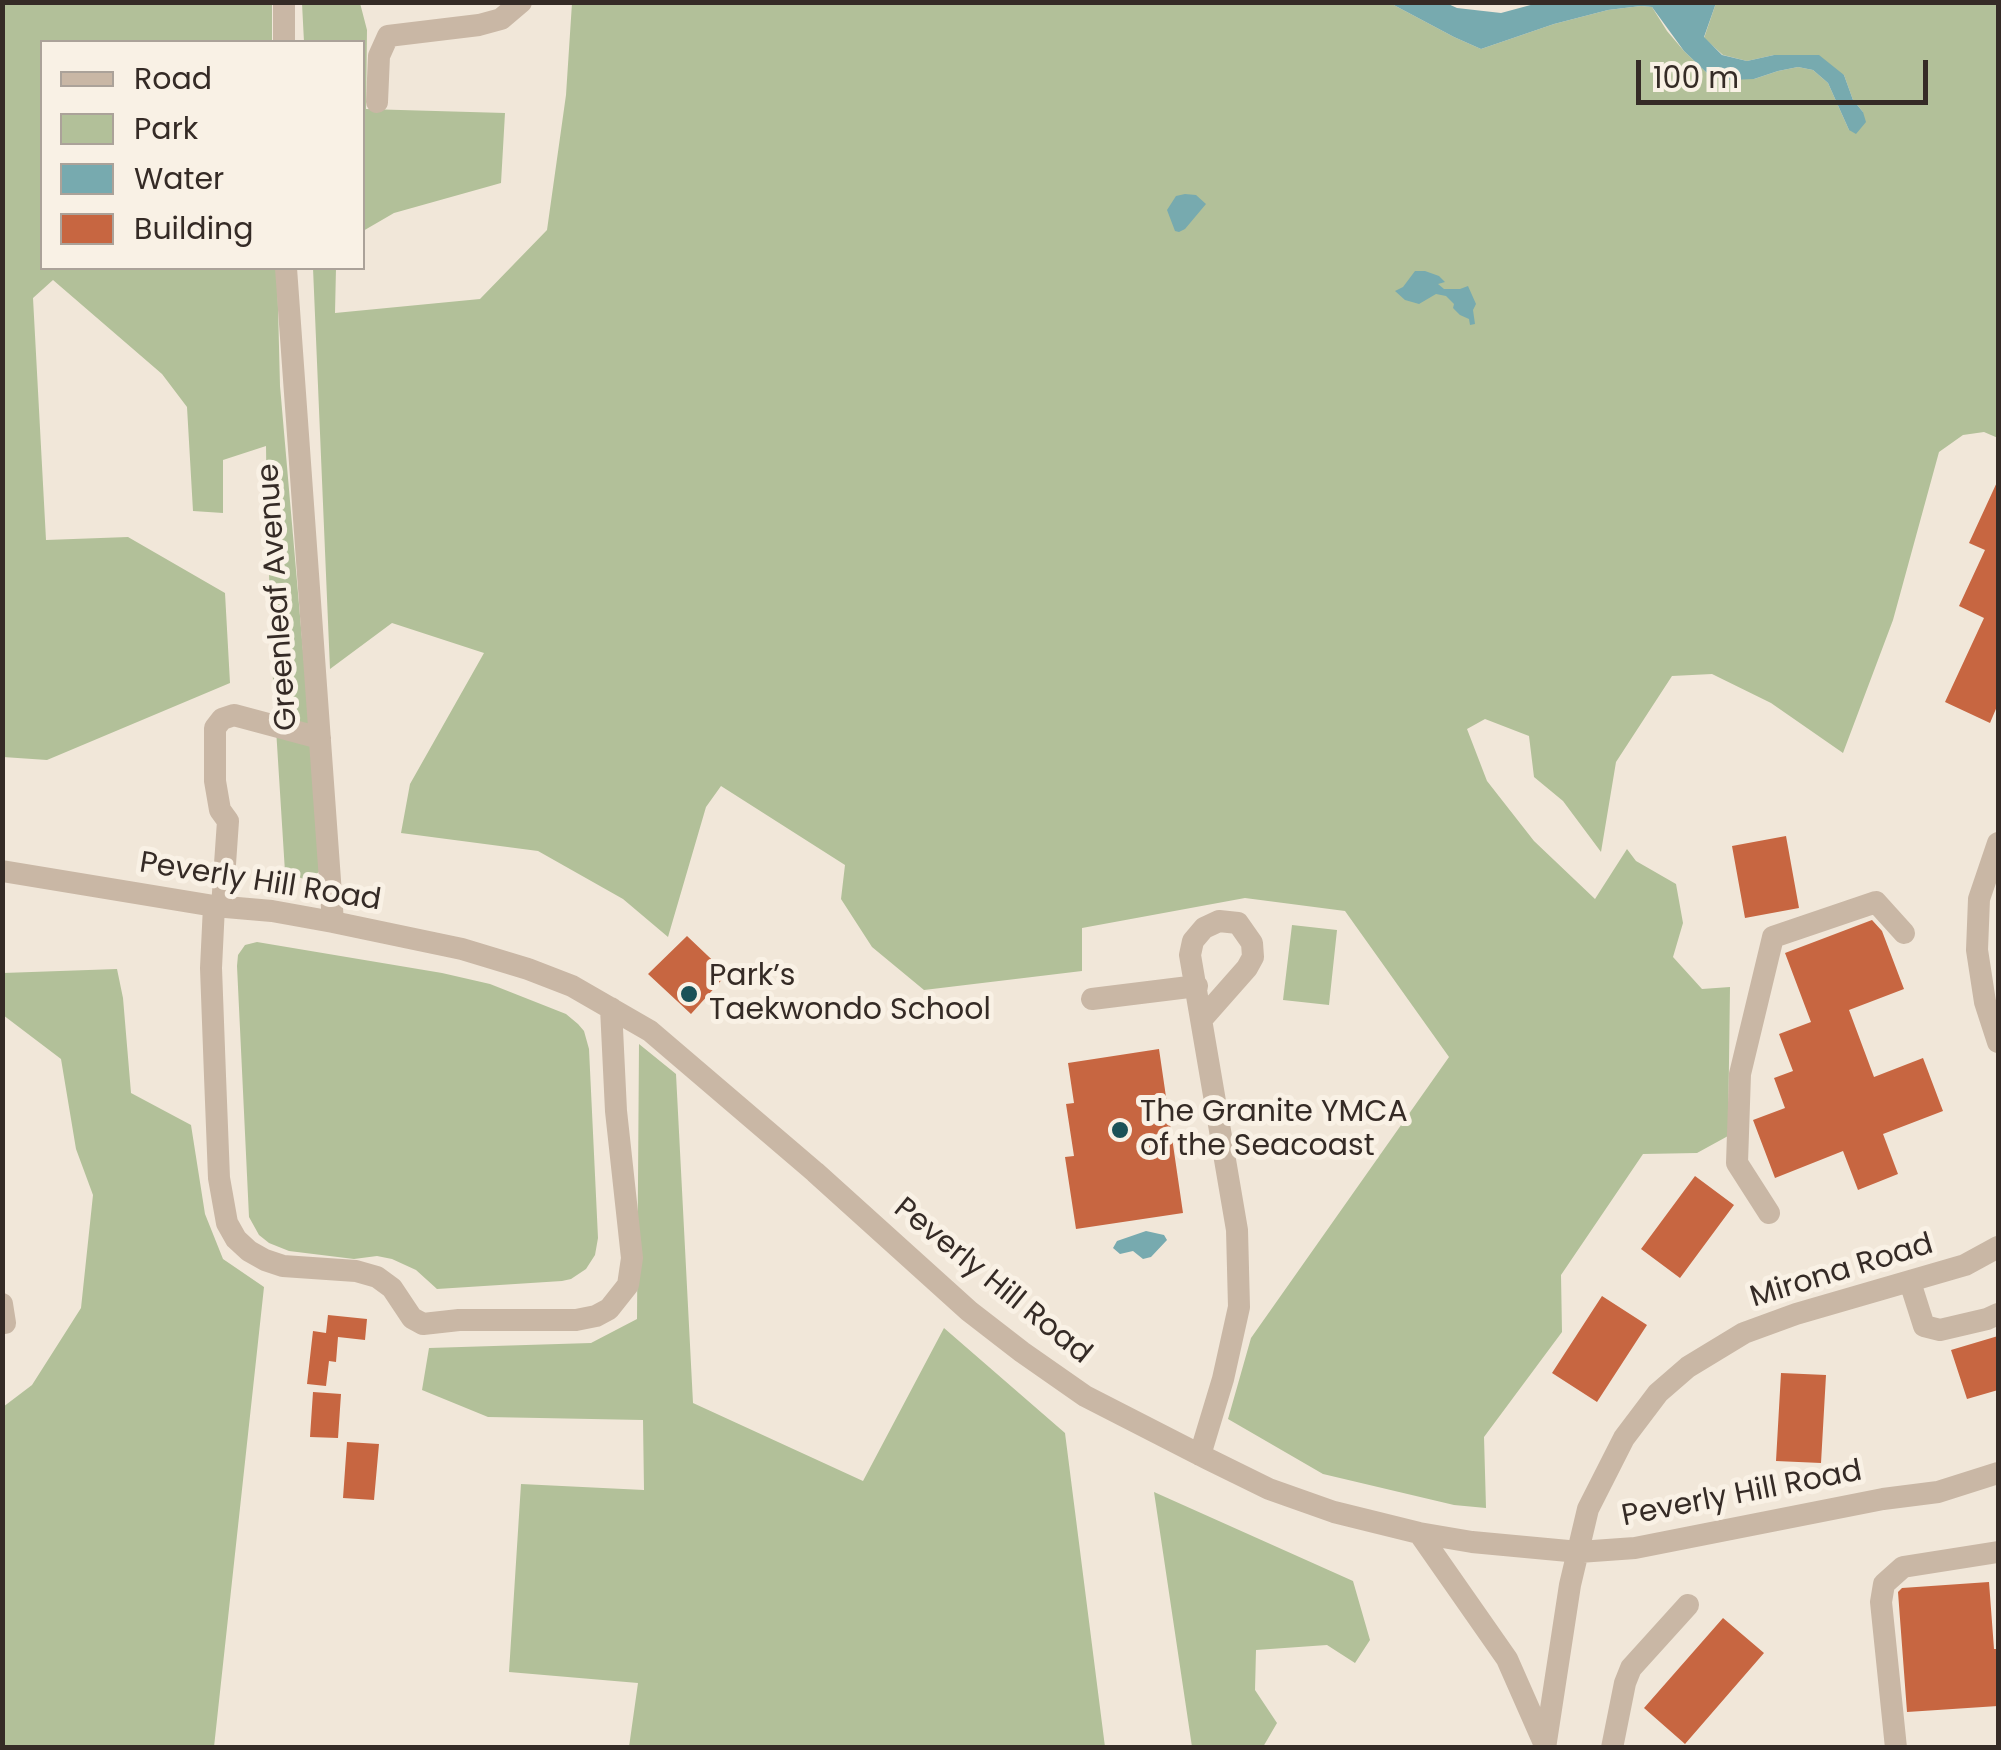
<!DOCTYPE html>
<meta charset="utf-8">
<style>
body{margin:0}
#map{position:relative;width:2001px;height:1750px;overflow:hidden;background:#f1e7d9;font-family:Poppins,sans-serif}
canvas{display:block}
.frame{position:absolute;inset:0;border:5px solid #352b26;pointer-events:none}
.legend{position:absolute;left:40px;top:40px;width:325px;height:230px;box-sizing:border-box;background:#f9f1e5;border:2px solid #aba299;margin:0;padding:12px 18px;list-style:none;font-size:30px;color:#352b26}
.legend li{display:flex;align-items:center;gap:20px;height:50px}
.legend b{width:50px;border:2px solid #aba299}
.scale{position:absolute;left:1636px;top:60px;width:292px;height:45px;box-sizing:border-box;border:5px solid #352b26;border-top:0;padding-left:12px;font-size:30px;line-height:35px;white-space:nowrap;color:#352b26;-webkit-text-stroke:8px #f9f1e5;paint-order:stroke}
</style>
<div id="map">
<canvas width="2001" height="1750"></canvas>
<div class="frame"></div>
<ul class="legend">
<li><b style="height:12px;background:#c9b7a5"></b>Road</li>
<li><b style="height:28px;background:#b2c099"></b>Park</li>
<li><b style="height:28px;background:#77aaaf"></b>Water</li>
<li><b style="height:28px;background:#c76641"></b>Building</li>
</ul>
<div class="scale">100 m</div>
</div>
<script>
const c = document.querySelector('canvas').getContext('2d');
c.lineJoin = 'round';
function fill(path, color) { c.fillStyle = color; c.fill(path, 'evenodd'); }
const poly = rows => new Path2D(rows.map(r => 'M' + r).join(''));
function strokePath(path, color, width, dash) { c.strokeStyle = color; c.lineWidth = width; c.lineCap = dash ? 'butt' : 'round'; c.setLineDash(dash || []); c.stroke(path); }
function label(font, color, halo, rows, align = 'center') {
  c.font = font + ' Poppins,sans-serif'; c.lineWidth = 10; c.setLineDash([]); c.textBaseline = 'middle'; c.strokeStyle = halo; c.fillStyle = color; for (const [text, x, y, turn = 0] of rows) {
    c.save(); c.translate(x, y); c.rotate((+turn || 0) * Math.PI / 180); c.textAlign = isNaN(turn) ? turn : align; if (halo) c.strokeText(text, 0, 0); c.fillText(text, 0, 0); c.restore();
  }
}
fill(poly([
 [2,3,272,3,272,42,42,42,42,268,277,268,280,386,322,869,309,881,285,872,273,681,267,520,266,446,223,460,223,513,193,511,187,407,162,374,53,280,33,298,46,540,128,537,225,593,230,683,47,760,3,757],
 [302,3,360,3,367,30,366,109,505,113,501,183,394,213,363,231,362,42,304,42],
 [572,3,1390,3,1454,37,1481,49,1554,24,1608,10,1641,6,1652,7,1667,31,1684,51,1708,74,1754,79,1778,71,1798,67,1813,70,1828,83,1849,130,1863,112,1853,100,1844,75,1774,55,1747,61,1723,55,1704,38,1716,3,1998,3,1998,438,1984,432,1963,435,1939,452,1893,620,1843,753,1771,703,1712,674,1672,676,1616,762,1601,852,1563,801,1534,777,1529,736,1485,719,1467,729,1487,781,1534,841,1595,899,1627,849,1636,861,1676,884,1683,923,1673,957,1702,989,1730,987,1728,1136,1697,1153,1643,1154,1561,1275,1562,1332,1484,1437,1486,1508,1454,1505,1323,1474,1228,1419,1251,1338,1449,1057,1345,911,1245,898,1082,928,1082,971,924,990,872,947,841,899,845,865,721,786,706,807,668,937,623,899,538,851,401,833,410,784,484,653,392,623,330,669,313,268,336,268,335,313,480,299,547,230,566,95],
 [1292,925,1337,930,1329,1005,1283,1000],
 [257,942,442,973,490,984,566,1014,578,1024,584,1031,589,1049,598,1238,595,1255,586,1269,571,1279,562,1281,437,1289,416,1270,392,1259,377,1256,354,1259,289,1251,269,1243,259,1235,249,1217,237,966,238,955,245,945],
 [117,969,123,998,131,1093,191,1125,205,1214,223,1259,264,1287,214,1747,3,1747,3,1407,32,1385,81,1308,93,1195,76,1149,61,1059,3,1015,3,973],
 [639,1044,676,1074,693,1403,863,1481,944,1328,1065,1433,1105,1747,629,1747,638,1683,509,1672,521,1484,644,1490,643,1420,488,1417,422,1390,429,1348,591,1343,637,1319],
 [1154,1492,1353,1581,1370,1640,1355,1663,1327,1645,1256,1650,1255,1690,1277,1723,1263,1747,1192,1747]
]), '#b2c099');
fill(poly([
 [1390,3,1446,3,1457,8,1501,13,1538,3,1716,3,1704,37,1722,55,1747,61,1774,55,1819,55,1844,75,1853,100,1863,112,1866,122,1856,134,1849,130,1828,83,1813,70,1798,67,1778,71,1754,79,1730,80,1708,74,1684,51,1652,7,1641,6,1608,10,1554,24,1481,49,1454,37],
 [1185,194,1196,195,1206,204,1185,229,1179,232,1175,231,1167,210,1176,196],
 [1415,271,1425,271,1439,276,1445,282,1438,284,1444,289,1460,289,1468,286,1476,304,1473,310,1475,324,1470,325,1469,319,1460,315,1453,308,1454,304,1446,296,1436,294,1419,304,1405,300,1395,291,1403,287],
 [1146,1231,1164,1235,1167,1240,1151,1257,1143,1259,1133,1251,1120,1254,1113,1248,1117,1241]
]), '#77aaaf');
fill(poly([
 [1998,480,1998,704,1990,723,1945,702,1984,618,1959,606,1985,550,1969,543],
 [1786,836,1799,908,1745,918,1732,846],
 [1872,920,1882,931,1904,989,1849,1010,1874,1077,1923,1058,1943,1111,1883,1134,1898,1174,1858,1190,1843,1151,1775,1178,1753,1120,1785,1108,1774,1078,1793,1071,1779,1034,1811,1022,1785,953],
 [687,936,727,974,691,1014,648,974],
 [1159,1049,1183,1213,1076,1229,1065,1157,1074,1156,1066,1104,1074,1103,1068,1063],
 [1695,1176,1734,1205,1680,1278,1641,1249],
 [1602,1296,1647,1325,1597,1402,1552,1373],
 [328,1315,367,1319,365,1340,338,1337,336,1362,329,1361,326,1386,307,1384,313,1331,326,1333],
 [1998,1336,1998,1390,1967,1399,1951,1350],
 [1781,1373,1826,1375,1821,1463,1776,1461],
 [313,1392,341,1394,338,1438,310,1437],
 [347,1442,379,1444,374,1500,343,1498],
 [1989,1582,1994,1649,1998,1649,1998,1706,1907,1712,1898,1592,1902,1588],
 [1723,1618,1764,1653,1685,1744,1644,1708]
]), '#c76641');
strokePath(poly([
 [284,2,284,42],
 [377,102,379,56,388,36,479,25,501,19,521,2],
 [286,268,333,922],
 [1998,843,1979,899,1977,950,1985,1002,1998,1042],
 [2,871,214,906,272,911,333,922,462,949,528,969,572,986,650,1031,815,1172,969,1311,1022,1352,1085,1396,1208,1459,1269,1489,1334,1512,1419,1533,1472,1542,1579,1552,1635,1548,1883,1499,1938,1492,1998,1473],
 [214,906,211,968,215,1076,219,1178,227,1223,236,1239,249,1251,265,1260,283,1266,356,1271,377,1277,392,1288,412,1318,423,1324,459,1320,576,1320,596,1316,609,1309,628,1285,632,1258,616,1111,611,1008],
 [222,907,228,821,220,810,215,781,215,728,222,719,234,715,320,738],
 [1092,999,1197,986],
 [1769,1213,1737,1163,1740,1074,1773,937,1876,902,1904,933],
 [1910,1282,1924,1326,1940,1330,1987,1319,1998,1314],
 [2,1304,5,1323],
 [1200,1455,1223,1379,1239,1307,1237,1230,1190,955,1193,941,1204,928,1219,921,1238,923,1252,943,1253,957,1247,968,1202,1019],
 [1419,1533,1507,1659,1544,1743],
 [1545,1748,1570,1585,1588,1509,1624,1438,1658,1393,1688,1367,1744,1333,1796,1314,1965,1265,1998,1247],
 [1612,1748,1625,1683,1631,1668,1688,1605],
 [1896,1748,1881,1602,1884,1584,1903,1567,1998,1552]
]), '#c9b7a5', 22);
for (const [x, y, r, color] of [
 [689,994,10,"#1b5157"],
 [1120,1130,10,"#1b5157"]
]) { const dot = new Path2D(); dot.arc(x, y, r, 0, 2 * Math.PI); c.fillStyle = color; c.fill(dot); strokePath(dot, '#f9f1e5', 4); }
label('30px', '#352b26', '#f9f1e5', [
 ["Greenleaf Avenue",279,597,-94],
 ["Peverly Hill Road",260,883,9],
 ["Mirona Road",1842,1272,-17],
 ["Peverly Hill Road",992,1282,39],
 ["Peverly Hill Road",1742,1495,-11]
]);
label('30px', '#352b26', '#f9f1e5', [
 ["Park’s",709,977],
 ["Taekwondo School",709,1011],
 ["The Granite YMCA",1140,1113],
 ["of the Seacoast",1140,1147]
], 'left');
</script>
